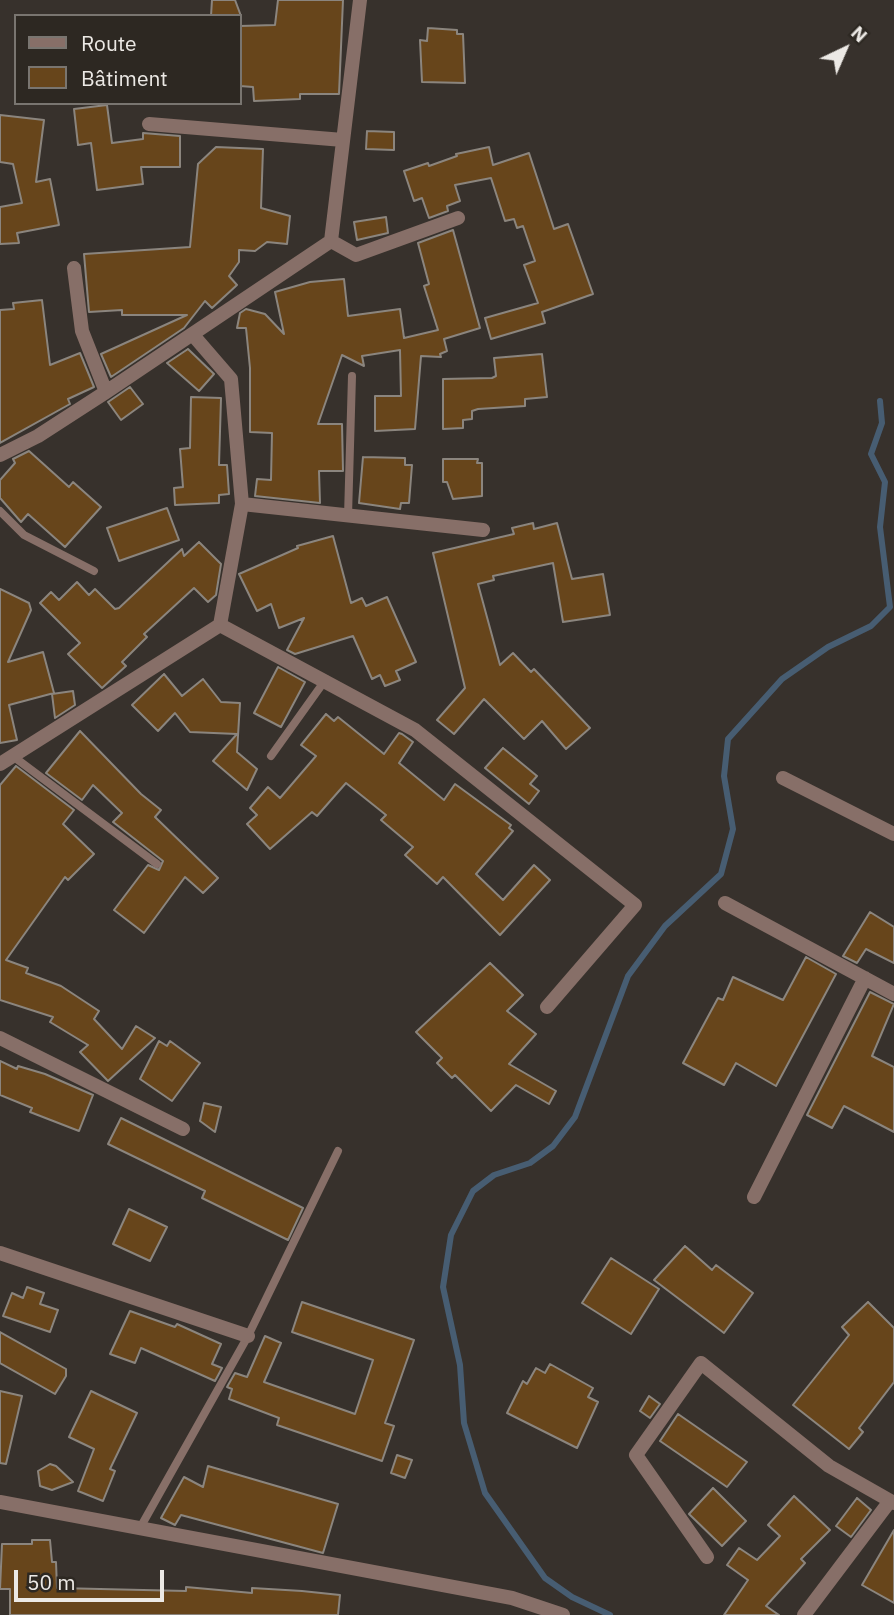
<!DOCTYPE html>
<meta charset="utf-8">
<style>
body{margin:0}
#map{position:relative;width:894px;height:1615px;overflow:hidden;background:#37312c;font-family:"IBM Plex Sans",sans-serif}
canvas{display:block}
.legend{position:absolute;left:14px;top:14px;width:228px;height:91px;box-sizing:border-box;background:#2d2822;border:2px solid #797570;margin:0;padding:9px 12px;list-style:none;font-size:21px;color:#ece9e5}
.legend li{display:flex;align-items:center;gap:14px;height:35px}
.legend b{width:35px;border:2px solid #797570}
.north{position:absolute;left:810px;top:14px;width:70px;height:70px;-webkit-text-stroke:5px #2d2822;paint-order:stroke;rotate:44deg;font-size:19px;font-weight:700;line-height:28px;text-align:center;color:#ece9e5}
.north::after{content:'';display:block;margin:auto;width:24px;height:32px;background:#ece9e5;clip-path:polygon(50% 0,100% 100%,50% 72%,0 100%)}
.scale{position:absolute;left:14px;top:1570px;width:150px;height:32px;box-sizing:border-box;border:4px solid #ece9e5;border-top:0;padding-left:9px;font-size:21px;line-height:24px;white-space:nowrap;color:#ece9e5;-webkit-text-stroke:5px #2d2822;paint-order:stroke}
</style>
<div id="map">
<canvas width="894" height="1615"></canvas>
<ul class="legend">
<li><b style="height:9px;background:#876f68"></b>Route</li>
<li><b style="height:19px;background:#67451b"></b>Bâtiment</li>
</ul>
<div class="north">N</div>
<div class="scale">50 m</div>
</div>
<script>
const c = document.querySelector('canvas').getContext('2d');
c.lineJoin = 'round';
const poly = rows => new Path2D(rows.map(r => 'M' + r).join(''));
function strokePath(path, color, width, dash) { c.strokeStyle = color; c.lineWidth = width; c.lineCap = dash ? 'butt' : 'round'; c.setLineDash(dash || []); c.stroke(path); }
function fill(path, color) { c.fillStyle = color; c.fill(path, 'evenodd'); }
strokePath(poly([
 [610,1615,572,1597,545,1578,485,1493,464,1423,460,1365,443,1287,451,1235,473,1191,494,1175,530,1163,553,1146,575,1117,628,976,665,926,721,874,733,829,724,776,728,739,782,679,828,647,871,626,890,607,880,527,885,482,871,454,882,423,880,401]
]), '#475d72', 6);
const building = poly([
 [212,0,235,0,241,16,211,16,212,0],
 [278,0,343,0,339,94,300,94,300,99,254,101,253,87,240,86,240,26,275,25,278,0],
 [428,28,457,30,457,34,463,34,465,83,422,82,420,40,427,41,428,28],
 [107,105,112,143,143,139,143,133,180,136,180,167,141,167,143,184,97,190,91,143,78,145,74,109,107,105],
 [0,115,44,120,36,182,50,179,59,225,17,233,19,243,0,244,0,207,22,203,13,164,0,162,0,115],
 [367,131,394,132,394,150,366,149,367,131],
 [216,147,263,149,261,208,290,216,287,244,267,242,255,251,239,250,239,262,229,276,237,285,212,308,205,301,184,328,111,377,101,354,187,315,122,315,122,310,89,312,84,254,190,247,198,164,216,147],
 [489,147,493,165,529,153,554,229,568,224,593,294,542,312,545,323,491,339,485,318,538,303,524,265,535,261,523,226,517,228,514,219,505,221,491,178,455,185,460,201,447,206,448,211,429,218,422,198,414,201,404,171,428,163,429,166,457,156,456,154,489,147],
 [386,217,388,233,357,240,354,222,386,217],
 [453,230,480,328,444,339,447,351,440,354,441,357,421,356,415,429,375,431,375,396,401,396,400,350,362,356,364,366,342,355,318,424,342,424,343,471,319,471,320,503,255,496,257,479,271,480,272,433,250,432,250,368,246,328,237,328,240,313,246,309,265,314,284,334,275,292,310,282,344,279,348,316,400,309,404,338,438,330,424,286,429,284,418,243,453,230],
 [42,300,50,365,80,353,94,387,68,399,70,404,0,443,0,310,14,309,13,303,42,300],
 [188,349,214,374,199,391,167,363,188,349],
 [542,354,547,397,525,399,525,406,478,409,472,411,472,419,463,420,463,428,443,429,443,379,492,378,496,376,494,358,542,354],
 [130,387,143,404,121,420,108,402,130,387],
 [191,397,221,398,219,465,227,465,229,494,219,495,219,503,175,505,174,488,183,487,180,449,190,448,191,397],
 [29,451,69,487,73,482,101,507,65,547,28,514,21,522,0,498,0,480,15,463,13,459,29,451],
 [363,457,405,458,405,465,412,465,409,503,401,503,400,509,359,503,363,457],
 [443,459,478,459,477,463,482,463,482,496,453,499,447,482,443,482,443,459],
 [167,508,179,540,119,561,107,528,167,508],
 [533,523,534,529,557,523,572,579,603,574,610,615,563,622,553,563,493,576,494,580,478,584,500,665,513,653,531,672,534,669,590,728,566,749,542,721,524,739,484,699,454,734,437,720,465,688,433,553,514,534,512,528,533,523],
 [333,536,351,603,362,598,366,606,387,597,416,662,396,671,400,680,385,686,380,675,372,679,353,636,295,654,287,650,304,618,279,628,271,604,257,611,239,574,298,548,297,546,333,536],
 [199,542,221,564,216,595,208,602,194,588,144,634,147,637,122,662,126,666,102,688,68,654,80,643,40,603,51,592,59,600,77,582,89,595,95,589,115,609,119,608,182,549,184,556,199,542],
 [0,589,29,603,31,610,8,662,43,652,54,693,9,705,17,740,0,743,0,589],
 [278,667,305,682,281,727,254,713,278,667],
 [164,674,182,696,203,679,221,702,240,703,237,752,257,769,247,790,213,761,237,734,190,732,175,713,158,731,132,705,164,674],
 [73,691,75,705,55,718,52,694,73,691],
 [326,714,334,721,338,717,384,754,399,733,402,734,413,742,399,763,444,800,455,784,511,825,509,828,513,831,476,874,503,900,534,865,550,880,500,935,443,877,437,884,405,855,413,847,381,820,386,815,346,783,317,816,312,812,270,849,247,824,257,815,250,808,268,787,280,798,316,756,301,745,326,714],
 [80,731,141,794,161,810,155,817,218,878,203,893,185,877,144,933,114,910,148,865,159,870,163,861,113,822,122,813,93,785,82,800,46,773,80,731],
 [503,748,537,776,530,784,539,791,529,804,485,768,503,748],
 [16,766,74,810,63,824,94,854,68,880,65,877,6,960,28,968,26,973,61,986,99,1011,94,1019,122,1049,136,1026,155,1038,108,1081,80,1052,88,1045,50,1022,53,1017,0,1000,0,785,16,766],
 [870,912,894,927,894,963,866,949,857,963,843,956,870,912],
 [806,957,836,974,776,1086,736,1063,724,1085,683,1063,718,998,723,1000,733,977,783,1000,806,957],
 [490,963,523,995,507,1011,536,1034,509,1064,556,1091,549,1104,516,1085,491,1111,455,1075,452,1078,437,1063,442,1058,416,1032,490,963],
 [870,992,894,1004,872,1056,894,1067,894,1132,844,1106,832,1128,807,1115,870,992],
 [159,1041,167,1046,170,1041,200,1063,172,1101,140,1079,159,1041],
 [0,1061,17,1069,18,1066,45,1074,93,1095,79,1131,30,1112,32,1108,0,1095,0,1061],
 [204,1103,221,1107,215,1132,200,1121,204,1103],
 [121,1118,303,1208,288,1240,202,1198,205,1191,108,1144,121,1118],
 [129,1209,167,1227,150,1261,113,1244,129,1209],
 [685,1246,712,1270,716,1265,753,1293,724,1333,654,1280,685,1246],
 [611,1258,659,1289,631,1334,582,1303,611,1258],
 [27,1287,44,1293,40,1304,58,1310,50,1332,3,1316,12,1293,23,1298,27,1287],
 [302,1302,414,1340,385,1423,394,1426,382,1461,277,1425,279,1418,229,1399,232,1389,227,1387,235,1373,247,1377,265,1336,281,1343,264,1382,355,1414,373,1360,292,1332,302,1302],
 [868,1302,894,1328,894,1382,859,1428,863,1432,849,1449,793,1405,849,1335,842,1327,868,1302],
 [130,1311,175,1327,177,1324,221,1344,212,1364,222,1368,215,1381,141,1348,135,1363,110,1354,130,1311],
 [0,1332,66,1369,66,1376,55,1394,0,1363,0,1332],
 [550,1364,593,1388,588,1397,598,1402,577,1448,507,1413,523,1381,527,1384,536,1368,545,1373,550,1364],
 [0,1391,22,1396,6,1464,0,1463,0,1391],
 [91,1391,137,1413,110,1469,115,1471,103,1501,78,1491,94,1449,69,1437,91,1391],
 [649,1396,660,1404,650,1418,640,1411,649,1396],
 [678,1414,747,1462,727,1487,660,1441,678,1414],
 [397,1455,412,1460,405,1478,391,1473,397,1455],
 [50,1464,56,1466,73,1482,52,1490,40,1486,38,1471,50,1464],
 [208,1466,338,1504,323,1553,181,1515,175,1525,161,1518,184,1477,203,1487,208,1466],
 [713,1488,746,1521,722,1546,689,1514,713,1488],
 [794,1496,830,1530,801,1559,805,1563,766,1606,779,1615,724,1615,748,1580,727,1565,739,1548,757,1560,780,1536,768,1525,794,1496],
 [857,1498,871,1510,851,1537,836,1526,857,1498],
 [894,1530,894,1603,862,1585,894,1530],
 [32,1540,50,1540,52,1562,56,1562,57,1588,186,1591,186,1587,252,1593,252,1588,302,1591,340,1595,338,1615,10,1615,10,1589,0,1589,2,1544,32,1544,32,1540]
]);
fill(building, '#67451b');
strokePath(building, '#8b857e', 2);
strokePath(poly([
 [0,511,24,535,94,571],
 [348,516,352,376],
 [271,756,326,679],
 [14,757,157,864],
 [140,1528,248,1336,338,1151]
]), '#876f68', 8);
strokePath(poly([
 [149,124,343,140],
 [331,241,356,255,458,218],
 [74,268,82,331,106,392],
 [0,455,38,436,106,392,331,241,360,0],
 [242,504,483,530],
 [220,625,415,730,635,905,547,1007],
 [0,764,220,625,242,504,231,379,193,335],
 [783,778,894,834],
 [725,903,894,994],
 [0,1038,183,1129],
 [754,1197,865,978],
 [0,1253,248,1336],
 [0,1502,512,1598,563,1615],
 [707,1557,636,1455,701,1363,829,1466,894,1503],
 [804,1615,890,1501]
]), '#876f68', 14);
</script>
